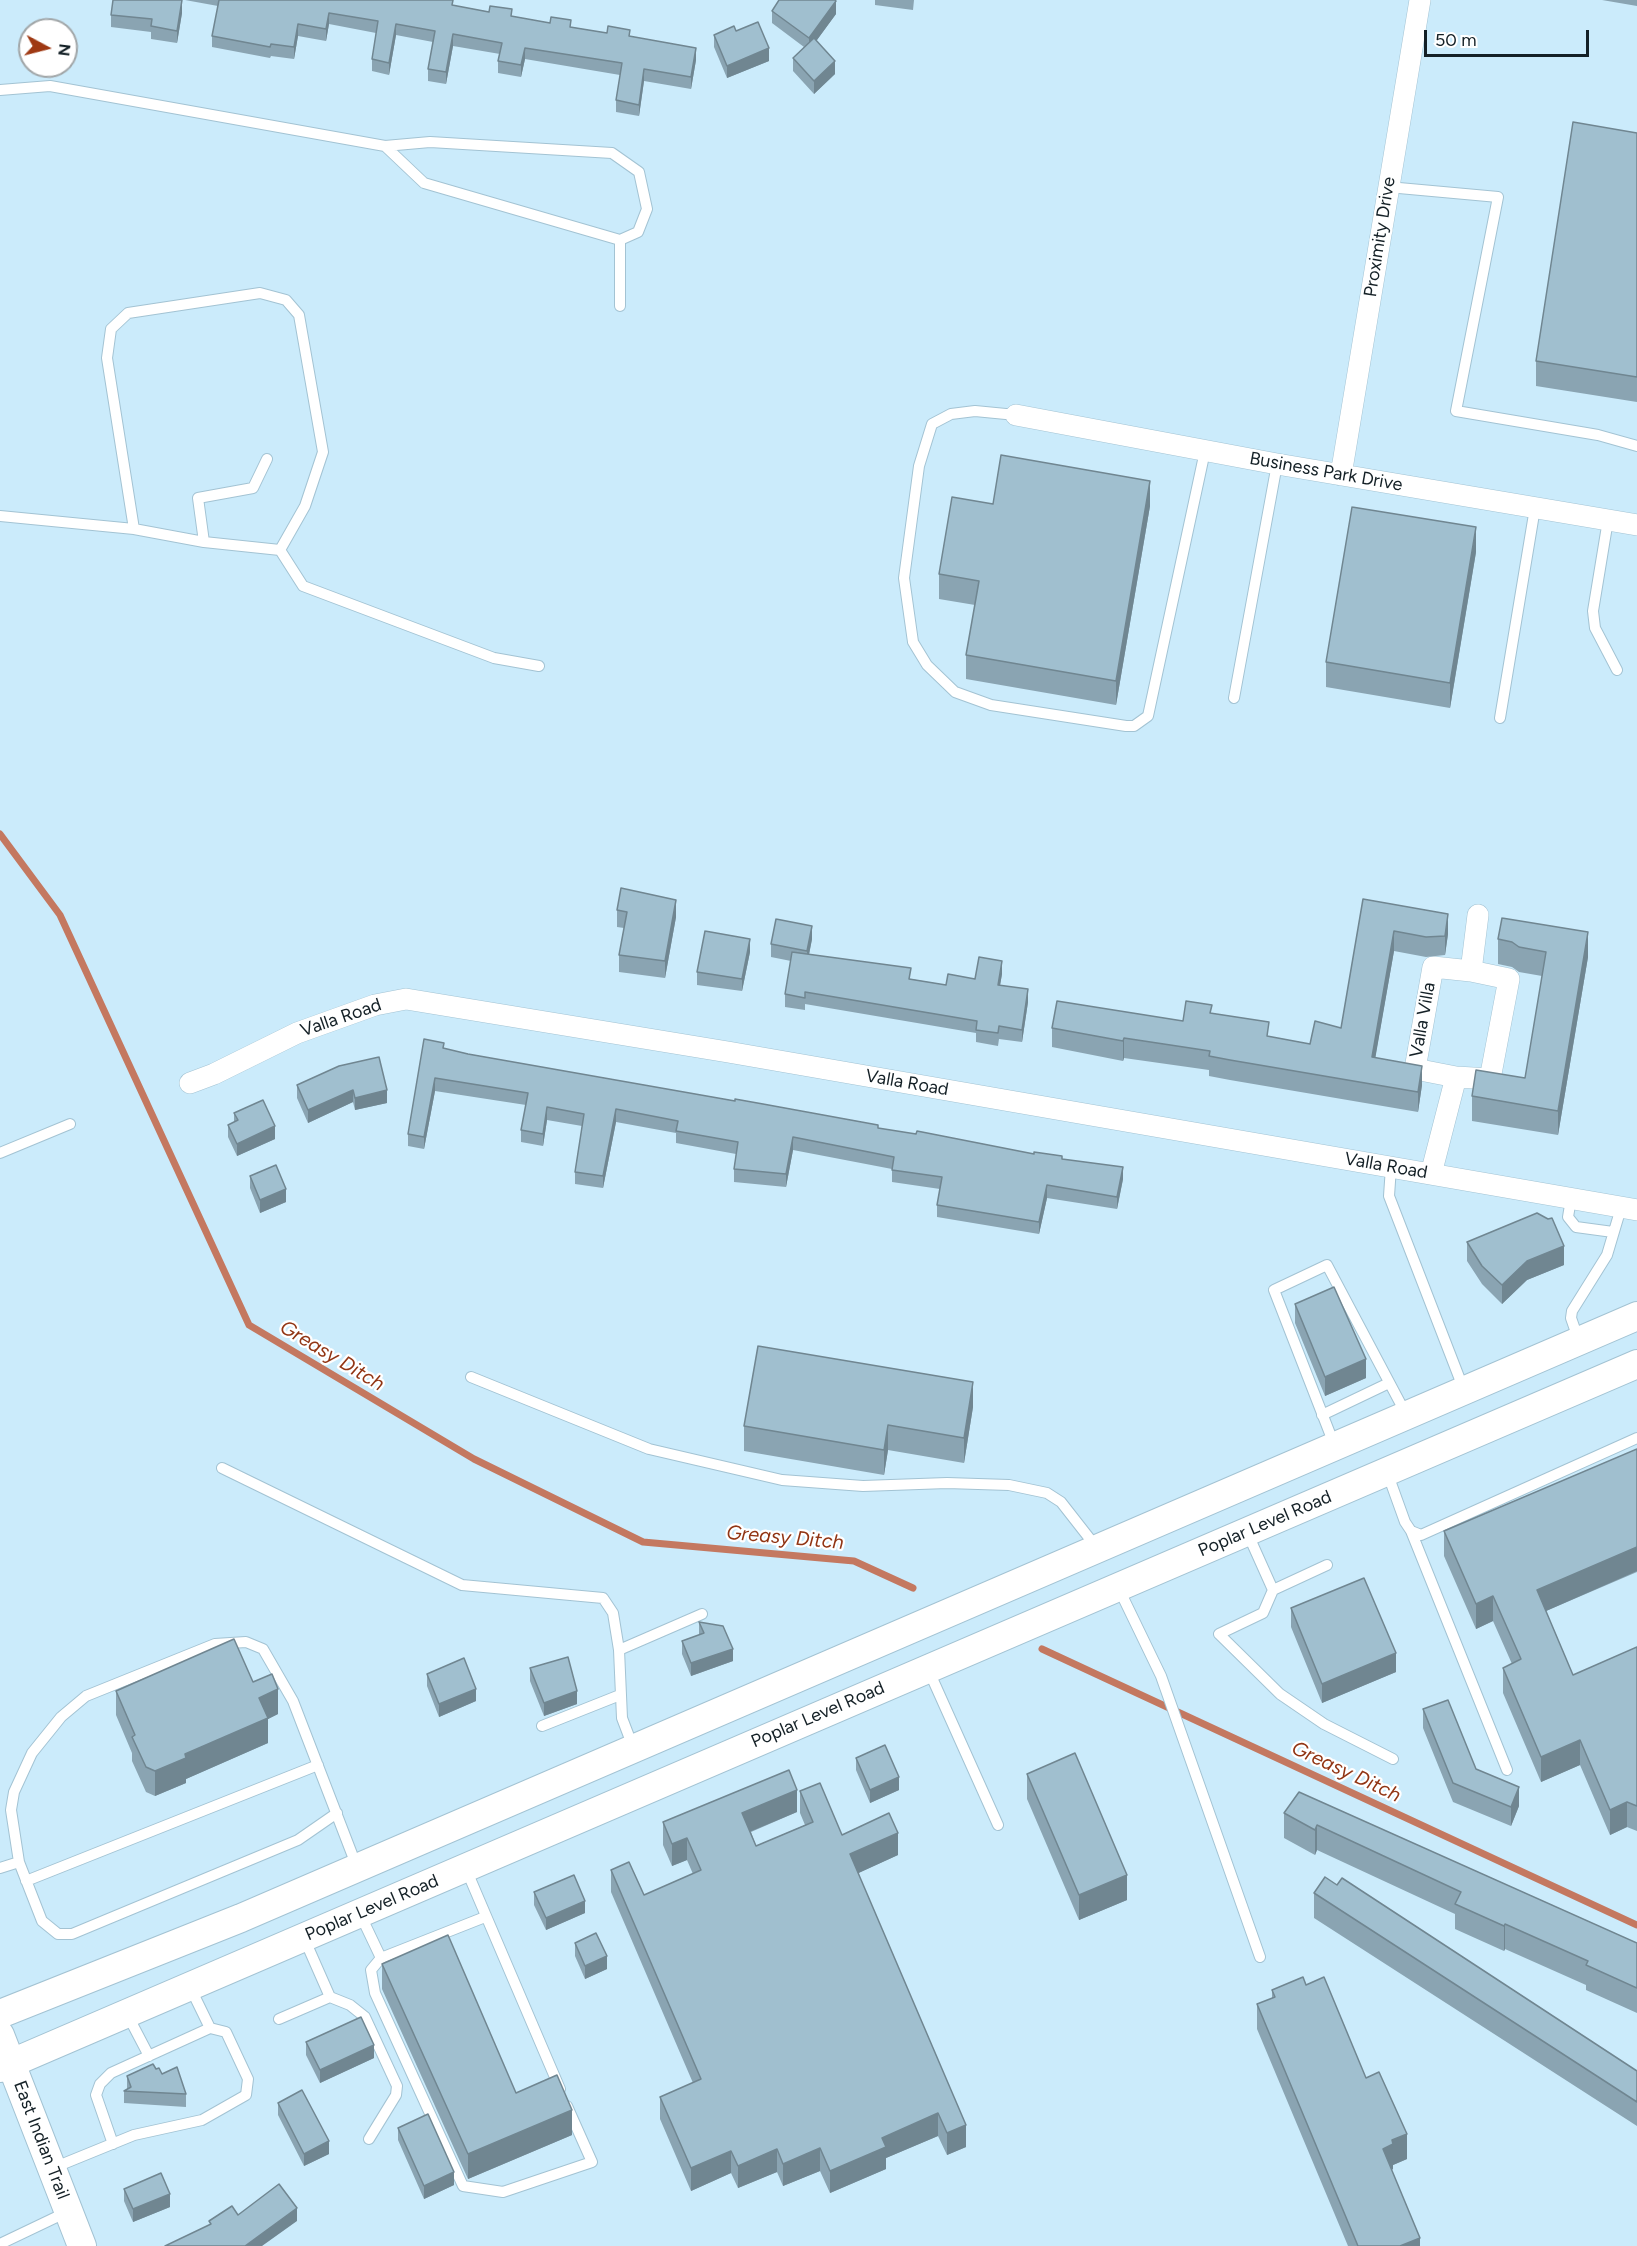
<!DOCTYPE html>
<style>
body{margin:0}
#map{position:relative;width:1637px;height:2246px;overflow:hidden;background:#cbebfb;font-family:Figtree,sans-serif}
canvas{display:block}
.north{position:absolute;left:18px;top:18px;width:60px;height:60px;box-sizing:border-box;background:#fff;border:2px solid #a1a6a8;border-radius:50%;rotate:97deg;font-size:16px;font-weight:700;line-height:24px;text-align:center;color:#142026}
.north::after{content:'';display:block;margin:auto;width:21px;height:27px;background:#9f3913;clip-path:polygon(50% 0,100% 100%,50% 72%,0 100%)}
.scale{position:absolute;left:1424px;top:30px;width:165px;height:27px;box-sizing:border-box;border:3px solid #142026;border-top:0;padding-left:8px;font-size:18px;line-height:21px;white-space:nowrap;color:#142026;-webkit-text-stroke:4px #fff;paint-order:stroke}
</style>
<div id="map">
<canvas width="1637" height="2246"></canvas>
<div class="north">N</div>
<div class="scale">50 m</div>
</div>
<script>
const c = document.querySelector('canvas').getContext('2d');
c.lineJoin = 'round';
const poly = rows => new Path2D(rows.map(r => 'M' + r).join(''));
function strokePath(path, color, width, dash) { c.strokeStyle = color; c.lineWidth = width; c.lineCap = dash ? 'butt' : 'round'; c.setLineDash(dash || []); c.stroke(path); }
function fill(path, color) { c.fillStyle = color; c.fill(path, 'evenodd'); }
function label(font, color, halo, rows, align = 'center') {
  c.font = font + ' Figtree,sans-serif'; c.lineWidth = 4.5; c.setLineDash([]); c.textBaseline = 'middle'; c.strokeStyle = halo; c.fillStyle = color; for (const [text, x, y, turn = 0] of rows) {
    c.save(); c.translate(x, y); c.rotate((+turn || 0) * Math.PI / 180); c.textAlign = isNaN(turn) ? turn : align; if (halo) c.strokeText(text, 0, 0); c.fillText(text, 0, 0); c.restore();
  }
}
strokePath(poly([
 [0,834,60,915,249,1325,474,1459,643,1542,854,1561,913,1588],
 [1042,1649,1637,1925]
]), '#c47860', 7);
const service = poly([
 [0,90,50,86,385,146,430,142,612,153,639,172,647,209,638,232,620,240,424,183,385,146],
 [1388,187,1498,197,1456,411,1598,435,1637,446],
 [620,306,620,240],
 [1016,415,975,411,951,414,932,424,919,466,904,578,913,642,927,665,955,692,991,705,1126,726,1134,726,1148,716,1205,451],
 [0,516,134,529,204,542,280,550,303,586,494,658,539,666],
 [1608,520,1593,611,1595,628,1617,670],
 [134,529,107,358,111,329,128,313,260,293,286,300,299,315,323,452,305,506,280,550],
 [204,542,198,498,253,488,267,459],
 [1234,698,1277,464],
 [1500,718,1535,508],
 [0,1153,70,1124],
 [1391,1167,1389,1196,1464,1390],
 [1571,1199,1568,1217,1576,1227,1613,1232],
 [1579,1341,1571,1318,1572,1311,1607,1255,1621,1208],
 [471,1377,649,1449,782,1480,863,1486,947,1483,1009,1485,1047,1493,1061,1502,1097,1548],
 [1322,1415,1389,1383],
 [1334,1444,1274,1290,1327,1265,1406,1414],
 [222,1468,462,1585,603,1598,613,1613,619,1650,622,1718,633,1747],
 [1387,1472,1405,1522,1411,1531,1421,1535,1637,1438],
 [1411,1531,1507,1770],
 [1247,1532,1273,1590,1327,1565],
 [1118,1587,1161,1676,1260,1957],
 [1273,1590,1263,1613,1219,1634,1280,1694,1324,1724,1393,1759],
 [619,1650,702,1614],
 [928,1669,998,1825],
 [542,1726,620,1695],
 [19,1862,42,1921,58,1934,72,1934,298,1840,337,1813],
 [0,1868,19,1862,11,1810,14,1792,32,1753,61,1717,86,1696,215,1644,246,1642,263,1649,293,1701,357,1867],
 [466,1869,560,2089],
 [26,1881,318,1765],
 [361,1916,381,1958,485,1917],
 [304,1938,330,1997,350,2005,365,2017,397,2086,396,2095,369,2139],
 [381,1958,371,1970,375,1993,463,2186,503,2192,592,2162,567,2106],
 [127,2014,149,2056],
 [279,2019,330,1997],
 [113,2144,96,2095,100,2084,111,2073,210,2028],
 [53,2168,134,2135,202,2120,246,2095,248,2079,226,2032,210,2028,190,1987],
 [0,2244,67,2212]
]);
const minor = poly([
 [1016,415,1277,464,1637,525],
 [1341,475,1420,0],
 [1471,971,1478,915],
 [190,1083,214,1074,297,1033,375,1005,406,999,728,1052,1637,1210],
 [1431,1174,1456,1077,1415,1069,1433,967,1471,971,1509,979,1490,1079,1456,1077]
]);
const secondary = poly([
 [0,2014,241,1918,1637,1316],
 [0,2035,82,2246],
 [0,2068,1637,1364]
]);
strokePath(service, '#a3c3d3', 12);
strokePath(minor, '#a3c3d3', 22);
strokePath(secondary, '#a3c3d3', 30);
strokePath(service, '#fff', 10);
strokePath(minor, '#fff', 21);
strokePath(secondary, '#fff', 28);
fill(poly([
 [185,0,425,0,571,27,630,37,696,60,691,89,644,81,639,116,616,112,616,100,620,75,525,59,521,77,498,73,498,61,500,54,453,46,446,84,428,81,428,69,433,42,396,35,389,75,372,71,372,59,376,33,329,24,326,41,298,36,294,59,271,56,270,58,212,47,212,36,218,6],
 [875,0,914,0,913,10,875,5],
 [1602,0,1637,0,1637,6],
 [772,11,836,14,816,41,835,74,814,94,793,71,793,58,804,47,772,23],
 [182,13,177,43,151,39,151,32,111,27,111,15],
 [736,31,769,61,727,78,714,47,714,35],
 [1637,133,1637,402,1536,386,1536,361],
 [993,504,1150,506,1116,705,966,679,966,655,975,605,939,599,939,574],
 [1476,552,1450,708,1326,687,1326,662],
 [1363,899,1448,934,1445,955,1426,957,1394,951,1375,1058,1422,1085,1418,1112,1230,1080,1209,1076,1209,1070,1124,1058,1123,1061,1052,1047,1052,1028,1183,1021,1212,1013,1269,1037,1310,1044,1341,1028],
 [617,910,676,917,665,978,619,972,619,955,624,928,617,927],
 [812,939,809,955,911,979,946,985,1002,974,1000,985,1028,1002,1022,1042,999,1039,998,1046,976,1042,976,1033,805,1004,805,1010,785,1007,785,994,791,961,771,957,771,944],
 [1498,939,1588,957,1558,1135,1472,1121,1472,1096,1525,1078,1542,976,1519,972,1512,967,1498,964],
 [750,952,742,991,697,985,697,972],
 [444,1049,468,1054,878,1129,1062,1159,1123,1179,1117,1209,1047,1198,1039,1234,937,1217,937,1205,940,1189,892,1182,892,1169,793,1150,786,1187,734,1182,734,1169,736,1154,676,1143,676,1133,616,1122,603,1188,575,1184,575,1172,582,1126,547,1120,543,1146,521,1142,521,1130,526,1105,435,1091,424,1149,408,1146,408,1134],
 [339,1066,387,1103,355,1110,353,1102,308,1123,297,1098,297,1085],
 [234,1113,275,1139,237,1156,228,1137,228,1125,234,1122],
 [250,1176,286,1202,260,1213,250,1188],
 [1467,1242,1564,1265,1527,1280,1502,1304,1482,1284,1467,1261],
 [1295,1304,1366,1378,1325,1396,1295,1323],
 [973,1407,964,1463,888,1450,884,1475,744,1451,744,1426],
 [1637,1449,1637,1572,1546,1611,1573,1675,1637,1647,1637,1831,1627,1827,1610,1835,1580,1765,1541,1782,1503,1693,1503,1668,1512,1664,1493,1621,1476,1629,1444,1556,1444,1531],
 [1291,1608,1396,1672,1322,1703,1291,1627],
 [699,1622,733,1661,691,1676,682,1654,682,1641,699,1635],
 [530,1668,577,1704,544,1716,530,1681],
 [427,1674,476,1701,439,1717,427,1686],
 [253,1682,278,1714,268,1719,268,1743,186,1779,186,1783,155,1796,146,1792,132,1761,132,1753,116,1715,116,1691],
 [1423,1709,1476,1769,1519,1806,1511,1826,1453,1802,1423,1728],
 [856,1758,899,1790,870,1803,856,1770],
 [1027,1774,1127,1900,1079,1920,1027,1799],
 [800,1791,842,1835,898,1855,858,1873,966,2147,947,2155,938,2136,886,2158,886,2169,830,2193,820,2171,783,2186,777,2172,738,2188,731,2173,691,2191,660,2119,660,2097,693,2083,611,1892,611,1870,644,1895,693,1874,687,1860,672,1866,663,1845,663,1822,797,1812,751,1832,756,1846,805,1825,800,1813],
 [1299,1792,1637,1943,1637,2013,1586,1990,1586,1985,1505,1949,1504,1951,1455,1929,1455,1914,1317,1850,1315,1855,1284,1838,1284,1813],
 [1337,1885,1637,2071,1637,2126,1314,1918,1314,1893],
 [534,1892,585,1913,546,1930,534,1905],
 [575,1943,607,1969,585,1979,575,1956],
 [382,1964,516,2093,572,2135,468,2179,382,1989],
 [1306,1985,1366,2078,1407,2159,1393,2165,1393,2169,1391,2170,1420,2246,1348,2246,1257,2029,1257,2004,1272,1999,1272,1990],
 [306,2042,374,2058,320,2083,306,2055],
 [156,2069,186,2094,186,2107,124,2103,124,2091,127,2089,127,2076],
 [278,2103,329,2154,304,2166,278,2115],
 [398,2128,454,2185,424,2199,398,2140],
 [124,2189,170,2207,133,2222,124,2201]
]), '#8aa4b2');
fill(poly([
 [182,0,182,13,177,43,177,31],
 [836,1,836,14,809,51,809,38],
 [329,13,329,24,326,41,326,29],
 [298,24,298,36,294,59,294,47],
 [396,24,396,35,389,75,389,63],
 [453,34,453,46,446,84,446,72],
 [525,48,525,59,521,77,521,65],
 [696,48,696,60,691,89,691,77],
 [769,48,769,61,727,78,727,66],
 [835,61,835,74,814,94,814,81],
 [644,69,644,81,639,116,639,105],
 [1150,481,1150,506,1116,705,1116,681],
 [1476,527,1476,552,1450,708,1450,683],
 [676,900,676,917,665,978,665,961],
 [1448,914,1448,934,1445,955,1445,936],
 [812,926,812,939,807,964,807,951],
 [1394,931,1394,951,1372,1077,1372,1057],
 [1588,932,1588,957,1558,1135,1558,1111],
 [750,939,750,952,742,991,742,979],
 [1002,961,1002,974,998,997,998,985],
 [1028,989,1028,1002,1022,1042,1022,1030],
 [1124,1038,1124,1058,1123,1061,1123,1041],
 [1422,1066,1422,1085,1418,1112,1418,1092],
 [435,1078,435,1091,424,1149,424,1137],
 [353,1090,353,1102,308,1123,308,1110],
 [387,1090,387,1103,355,1110,355,1098],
 [547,1107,547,1120,543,1146,543,1134],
 [616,1109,616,1122,603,1188,603,1176],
 [275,1126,275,1139,237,1156,237,1144],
 [793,1137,793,1150,786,1187,786,1174],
 [1123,1167,1123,1179,1117,1209,1117,1197],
 [1047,1185,1047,1198,1039,1234,1039,1222],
 [286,1189,286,1202,260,1213,260,1200],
 [1564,1246,1564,1265,1527,1280,1502,1304,1502,1285,1527,1261],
 [1366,1359,1366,1378,1325,1396,1325,1377],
 [973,1382,973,1407,964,1463,964,1438],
 [888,1425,888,1450,884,1475,884,1450],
 [1637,1547,1637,1571,1537,1615,1537,1590],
 [1493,1596,1493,1621,1476,1629,1476,1604],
 [733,1649,733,1661,691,1676,691,1663],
 [1396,1653,1396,1672,1322,1703,1322,1684],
 [278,1689,278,1714,268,1719,268,1743,186,1779,186,1783,155,1796,155,1771,185,1754,259,1698],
 [476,1689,476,1701,439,1717,439,1704],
 [577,1691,577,1704,544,1716,544,1703],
 [1580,1740,1580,1765,1541,1782,1541,1757],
 [899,1777,899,1790,870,1803,870,1790],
 [1519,1787,1519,1806,1511,1826,1511,1807],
 [797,1790,797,1812,742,1835,742,1813],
 [1627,1802,1627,1827,1610,1835,1610,1810],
 [1317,1825,1317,1850,1315,1855,1315,1830],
 [898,1833,898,1855,850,1877,850,1854],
 [687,1838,687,1860,672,1866,672,1844],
 [1127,1875,1127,1900,1079,1920,1079,1895],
 [585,1901,585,1913,546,1930,546,1918],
 [1505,1924,1505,1949,1504,1951,1504,1926],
 [607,1956,607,1969,585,1979,585,1966],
 [374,2045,374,2058,320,2083,320,2070],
 [572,2110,572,2135,468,2179,468,2154],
 [938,2113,938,2136,886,2158,886,2169,830,2193,830,2171,882,2138],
 [966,2125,966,2147,947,2155,947,2133],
 [1407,2134,1407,2159,1393,2165,1393,2169,1383,2174,1383,2149,1392,2140],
 [329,2141,329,2154,304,2166,304,2154],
 [820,2148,820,2171,783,2186,783,2164],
 [777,2149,777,2172,738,2188,738,2166],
 [731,2151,731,2173,691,2191,691,2168],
 [454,2172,454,2185,424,2199,424,2186],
 [170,2194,170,2207,133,2222,133,2209],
 [297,2208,297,2221,262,2246,245,2246],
 [1420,2238,1420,2246,1400,2246]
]), '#708691');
const building = poly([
 [113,0,182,0,177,31,151,26,152,19,111,15,113,0],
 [219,0,453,0,452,5,489,12,490,6,512,9,511,16,550,23,551,17,571,20,570,27,607,33,608,26,630,30,629,36,696,48,691,77,644,69,639,105,616,100,622,63,525,48,521,65,498,61,502,43,453,34,446,72,428,69,435,31,396,24,389,63,372,59,378,21,329,13,326,29,298,24,294,47,271,44,270,47,212,36,219,0],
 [779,0,835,0,836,1,809,38,772,11,779,0],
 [758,22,769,48,727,66,714,35,734,26,736,31,758,22],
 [814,38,835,61,814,81,793,58,814,38],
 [1573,122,1637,133,1637,377,1536,361,1573,122],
 [1001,455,1150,481,1116,681,966,655,979,581,939,574,952,497,993,504,1001,455],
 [1352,507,1476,527,1450,683,1326,662,1352,507],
 [621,888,676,900,665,961,619,955,627,912,617,910,621,888],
 [1363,899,1448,914,1445,936,1426,937,1394,931,1372,1057,1422,1066,1418,1092,1230,1060,1209,1056,1210,1051,1124,1038,1123,1041,1052,1028,1057,1001,1183,1021,1186,1001,1212,1005,1210,1013,1269,1022,1267,1036,1310,1044,1315,1021,1341,1028,1363,899],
 [1502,918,1588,932,1558,1111,1472,1096,1476,1070,1525,1078,1546,952,1519,947,1512,942,1498,939,1502,918],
 [776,919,812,926,807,951,771,944,776,919],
 [705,931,750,939,742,979,697,972,705,931],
 [792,952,911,968,909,979,946,985,948,974,975,979,979,957,1002,961,998,985,1028,989,1022,1030,999,1026,998,1033,976,1030,977,1021,805,992,805,998,785,994,792,952],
 [424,1039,444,1043,443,1048,468,1054,735,1101,735,1099,763,1104,878,1125,878,1128,916,1134,917,1131,1034,1154,1034,1152,1062,1156,1062,1159,1123,1167,1117,1197,1047,1185,1039,1222,937,1205,942,1177,892,1170,894,1157,793,1137,786,1174,734,1169,738,1142,676,1131,678,1121,616,1109,603,1176,575,1172,584,1114,547,1107,543,1134,521,1130,528,1093,435,1078,424,1137,408,1134,424,1039],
 [379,1057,387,1090,355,1098,353,1090,308,1110,297,1085,339,1066,379,1057],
 [263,1100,275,1126,237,1144,228,1125,238,1120,234,1113,263,1100],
 [276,1165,286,1189,260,1200,250,1176,276,1165],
 [1537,1213,1548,1219,1552,1218,1564,1246,1527,1261,1502,1285,1482,1266,1467,1242,1537,1213],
 [1334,1287,1366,1359,1325,1377,1295,1304,1334,1287],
 [758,1346,973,1382,964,1438,888,1425,884,1450,744,1426,758,1346],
 [1637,1449,1637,1547,1537,1590,1573,1675,1637,1647,1637,1806,1627,1802,1610,1810,1580,1740,1541,1757,1503,1668,1521,1659,1493,1596,1476,1604,1444,1531,1637,1449],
 [1364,1578,1396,1653,1322,1684,1291,1608,1364,1578],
 [699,1622,723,1626,733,1649,691,1663,682,1641,704,1633,699,1622],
 [234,1639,253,1682,272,1674,278,1689,259,1698,268,1718,185,1754,186,1758,155,1771,146,1767,132,1737,135,1735,116,1691,234,1639],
 [568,1657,577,1691,544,1703,530,1668,568,1657],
 [464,1658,476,1689,439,1704,427,1674,464,1658],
 [1448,1700,1476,1769,1519,1787,1511,1807,1453,1783,1423,1709,1448,1700],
 [885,1745,899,1777,870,1790,856,1758,885,1745],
 [1075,1753,1127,1875,1079,1895,1027,1774,1075,1753],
 [789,1770,797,1790,742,1813,756,1846,813,1822,800,1791,820,1783,842,1835,889,1813,898,1833,850,1854,966,2125,947,2133,938,2113,882,2138,886,2147,830,2171,820,2148,783,2164,777,2149,738,2166,731,2151,691,2168,660,2097,701,2079,611,1870,629,1862,644,1895,701,1870,687,1838,672,1844,663,1822,789,1770],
 [1299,1792,1637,1943,1637,1988,1586,1965,1588,1961,1505,1924,1504,1926,1455,1904,1461,1892,1317,1825,1315,1830,1284,1813,1299,1792],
 [574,1875,585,1901,546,1918,534,1892,574,1875],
 [1325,1877,1337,1885,1342,1878,1637,2071,1637,2102,1314,1893,1325,1877],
 [596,1933,607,1956,585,1966,575,1943,596,1933],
 [448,1935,516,2093,557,2075,572,2110,468,2154,382,1964,448,1935],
 [1303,1977,1306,1985,1324,1977,1366,2078,1379,2072,1407,2134,1392,2140,1393,2144,1383,2149,1420,2238,1400,2246,1358,2246,1257,2004,1275,1997,1272,1990,1303,1977],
 [361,2017,374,2045,320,2070,306,2042,361,2017],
 [153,2064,156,2069,159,2068,162,2074,177,2067,186,2094,124,2091,131,2087,127,2076,153,2064],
 [302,2090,329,2141,304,2154,278,2103,302,2090],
 [428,2114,454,2172,424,2186,398,2128,428,2114],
 [161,2173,170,2194,133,2209,124,2189,161,2173],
 [279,2184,297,2208,245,2246,165,2246,211,2224,209,2221,232,2206,238,2215,279,2184]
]);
fill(building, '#a0bfcf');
strokePath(building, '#708691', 1.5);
label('18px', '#142026', '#fff', [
 ["Proximity Drive",1380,237,-81],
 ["Business Park Drive",1326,472,10],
 ["Valla Road",341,1018,-19],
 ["Valla Villa",1423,1020,-80],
 ["Valla Road",907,1083,10],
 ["Valla Road",1386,1166,10],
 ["Poplar Level Road",1265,1524,-23],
 ["Poplar Level Road",818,1715,-23],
 ["Poplar Level Road",372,1908,-23],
 ["East Indian Trail",41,2140,69]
]);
label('italic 20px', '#913514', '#fff', [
 ["Greasy Ditch",332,1356,31],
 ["Greasy Ditch",785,1538,5],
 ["Greasy Ditch",1346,1772,25]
]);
</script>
